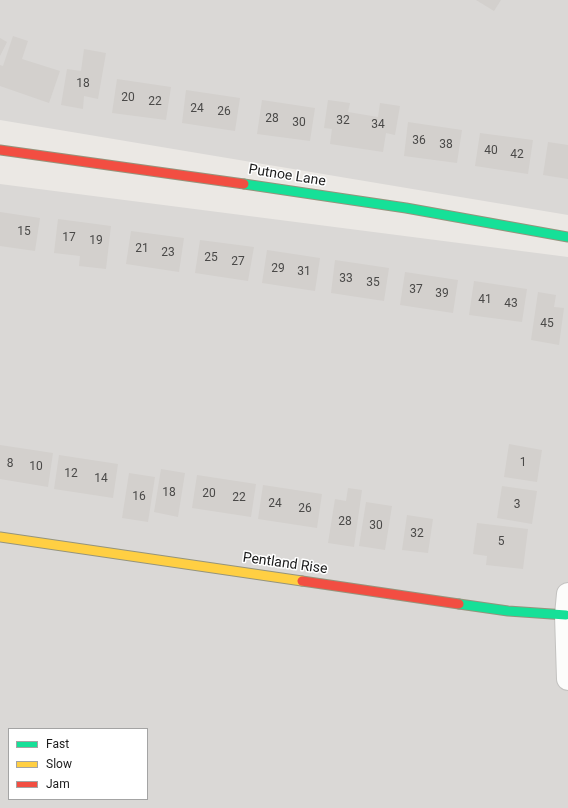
<!DOCTYPE html>
<style>
body{margin:0}
#map{position:relative;width:568px;height:808px;overflow:hidden;background:#ebe8e4;font-family:Roboto,sans-serif}
canvas{display:block}
.legend{position:absolute;left:8px;top:728px;width:140px;height:72px;box-sizing:border-box;background:#fff;border:1px solid #a4a4a4;margin:0;padding:5px 7px;list-style:none;font-size:12px;color:#1c1c1c}
.legend li{display:flex;align-items:center;gap:8px;height:20px}
.legend b{width:20px;border:1px solid #a4a4a4}
</style>
<div id="map">
<canvas width="568" height="808"></canvas>
<ul class="legend">
<li><b style="height:5px;background:#16e098"></b>Fast</li>
<li><b style="height:5px;background:#ffcf43"></b>Slow</li>
<li><b style="height:5px;background:#f24e42"></b>Jam</li>
</ul>
</div>
<script>
const c = document.querySelector('canvas').getContext('2d');
c.lineJoin = 'round';
function fill(path, color) { c.fillStyle = color; c.fill(path, 'evenodd'); }
const poly = rows => new Path2D(rows.map(r => 'M' + r).join(''));
function strokePath(path, color, width, dash) { c.strokeStyle = color; c.lineWidth = width; c.lineCap = dash ? 'butt' : 'round'; c.setLineDash(dash || []); c.stroke(path); }
function label(font, color, halo, rows, align = 'center') {
  c.font = font + ' Roboto,sans-serif'; c.lineWidth = 3; c.setLineDash([]); c.textBaseline = 'middle'; c.strokeStyle = halo; c.fillStyle = color; for (const [text, x, y, turn = 0] of rows) {
    c.save(); c.translate(x, y); c.rotate((+turn || 0) * Math.PI / 180); c.textAlign = isNaN(turn) ? turn : align; if (halo) c.strokeText(text, 0, 0); c.fillText(text, 0, 0); c.restore();
  }
}
fill(poly([
 [0,0,568,0,568,215,0,120],
 [0,184,568,257,568,808,0,808],
 [9,729,147,729,147,799,9,799]
]), '#dad8d6');
fill(poly([
 [476,0,501,0,494,11],
 [13,36,28,41,22,59,60,71,49,103,0,86,0,65,3,66],
 [0,38,7,42,0,56],
 [84,49,106,53,98,99,84,96,83,109,61,105,67,69,81,71],
 [117,79,171,87,166,120,112,113],
 [186,90,240,98,235,131,182,123],
 [262,100,315,108,310,141,257,134],
 [328,100,350,103,348,112,378,117,380,103,400,106,395,135,386,133,383,152,330,144,332,129,324,128],
 [408,122,462,130,457,163,404,156],
 [480,133,533,140,528,174,475,166],
 [548,142,568,145,568,179,543,175],
 [0,212,40,218,35,251,0,246],
 [58,219,111,226,106,269,79,266,80,256,54,253],
 [131,231,184,238,179,272,126,264],
 [200,240,254,247,248,281,195,273],
 [267,250,320,258,315,291,262,283],
 [335,260,389,268,384,301,331,293],
 [405,272,458,280,453,313,400,305],
 [474,281,527,289,522,322,469,315],
 [538,292,556,295,554,307,564,308,559,345,531,340],
 [509,444,542,450,537,482,504,477],
 [0,445,53,453,48,487,0,479],
 [59,455,118,464,113,498,54,489],
 [161,469,185,473,178,517,154,512],
 [129,473,155,477,148,522,122,518],
 [197,475,256,484,251,517,192,508],
 [263,485,322,494,317,528,258,519],
 [502,486,537,491,532,524,497,518],
 [348,488,362,490,354,547,328,543,335,499,346,501],
 [366,502,392,506,385,550,359,546],
 [407,515,433,519,428,553,402,550],
 [477,523,528,529,523,569,486,565,487,556,473,554]
]), '#d3d0cd');
const street = poly([
 [568,594,566,615,568,679]
]);
const fast = poly([
 [244,184,406,208,568,237],
 [459,604,508,611,566,615]
]);
const slow = poly([
 [0,537,302,581]
]);
const jam = poly([
 [0,150,244,184],
 [302,581,459,604]
]);
strokePath(street, '#c3c2c0', 24);
strokePath(fast, '#95947c', 11);
strokePath(slow, '#95947c', 11);
strokePath(jam, '#95947c', 11);
strokePath(street, '#fcfcfb', 22);
strokePath(fast, '#16e098', 9);
strokePath(slow, '#ffcf43', 9);
strokePath(jam, '#f24e42', 9);
label('12px', '#4a4948', null, [
 ["18",83,84],
 ["20",128,98],
 ["22",155,102],
 ["24",197,109],
 ["26",224,112],
 ["28",272,119],
 ["32",343,121],
 ["30",299,123],
 ["34",378,125],
 ["36",419,141],
 ["38",446,145],
 ["40",491,151],
 ["42",517,155],
 ["15",24,232],
 ["17",69,238],
 ["19",96,241],
 ["21",142,249],
 ["23",168,253],
 ["25",211,258],
 ["27",238,262],
 ["29",278,269],
 ["31",304,272],
 ["33",346,279],
 ["35",373,283],
 ["37",416,290],
 ["39",442,294],
 ["41",485,300],
 ["43",511,304],
 ["45",547,324],
 ["1",523,463],
 ["8",10,464],
 ["10",36,467],
 ["12",71,474],
 ["14",101,479],
 ["18",169,493],
 ["20",209,494],
 ["16",139,497],
 ["22",239,498],
 ["24",275,504],
 ["3",517,505],
 ["26",305,509],
 ["28",345,522],
 ["30",376,526],
 ["32",417,534],
 ["5",501,542]
]);
label('14px', '#1c1c1c', '#fff', [
 ["Putnoe Lane",287,176,9],
 ["Pentland Rise",285,564,8]
]);
</script>
